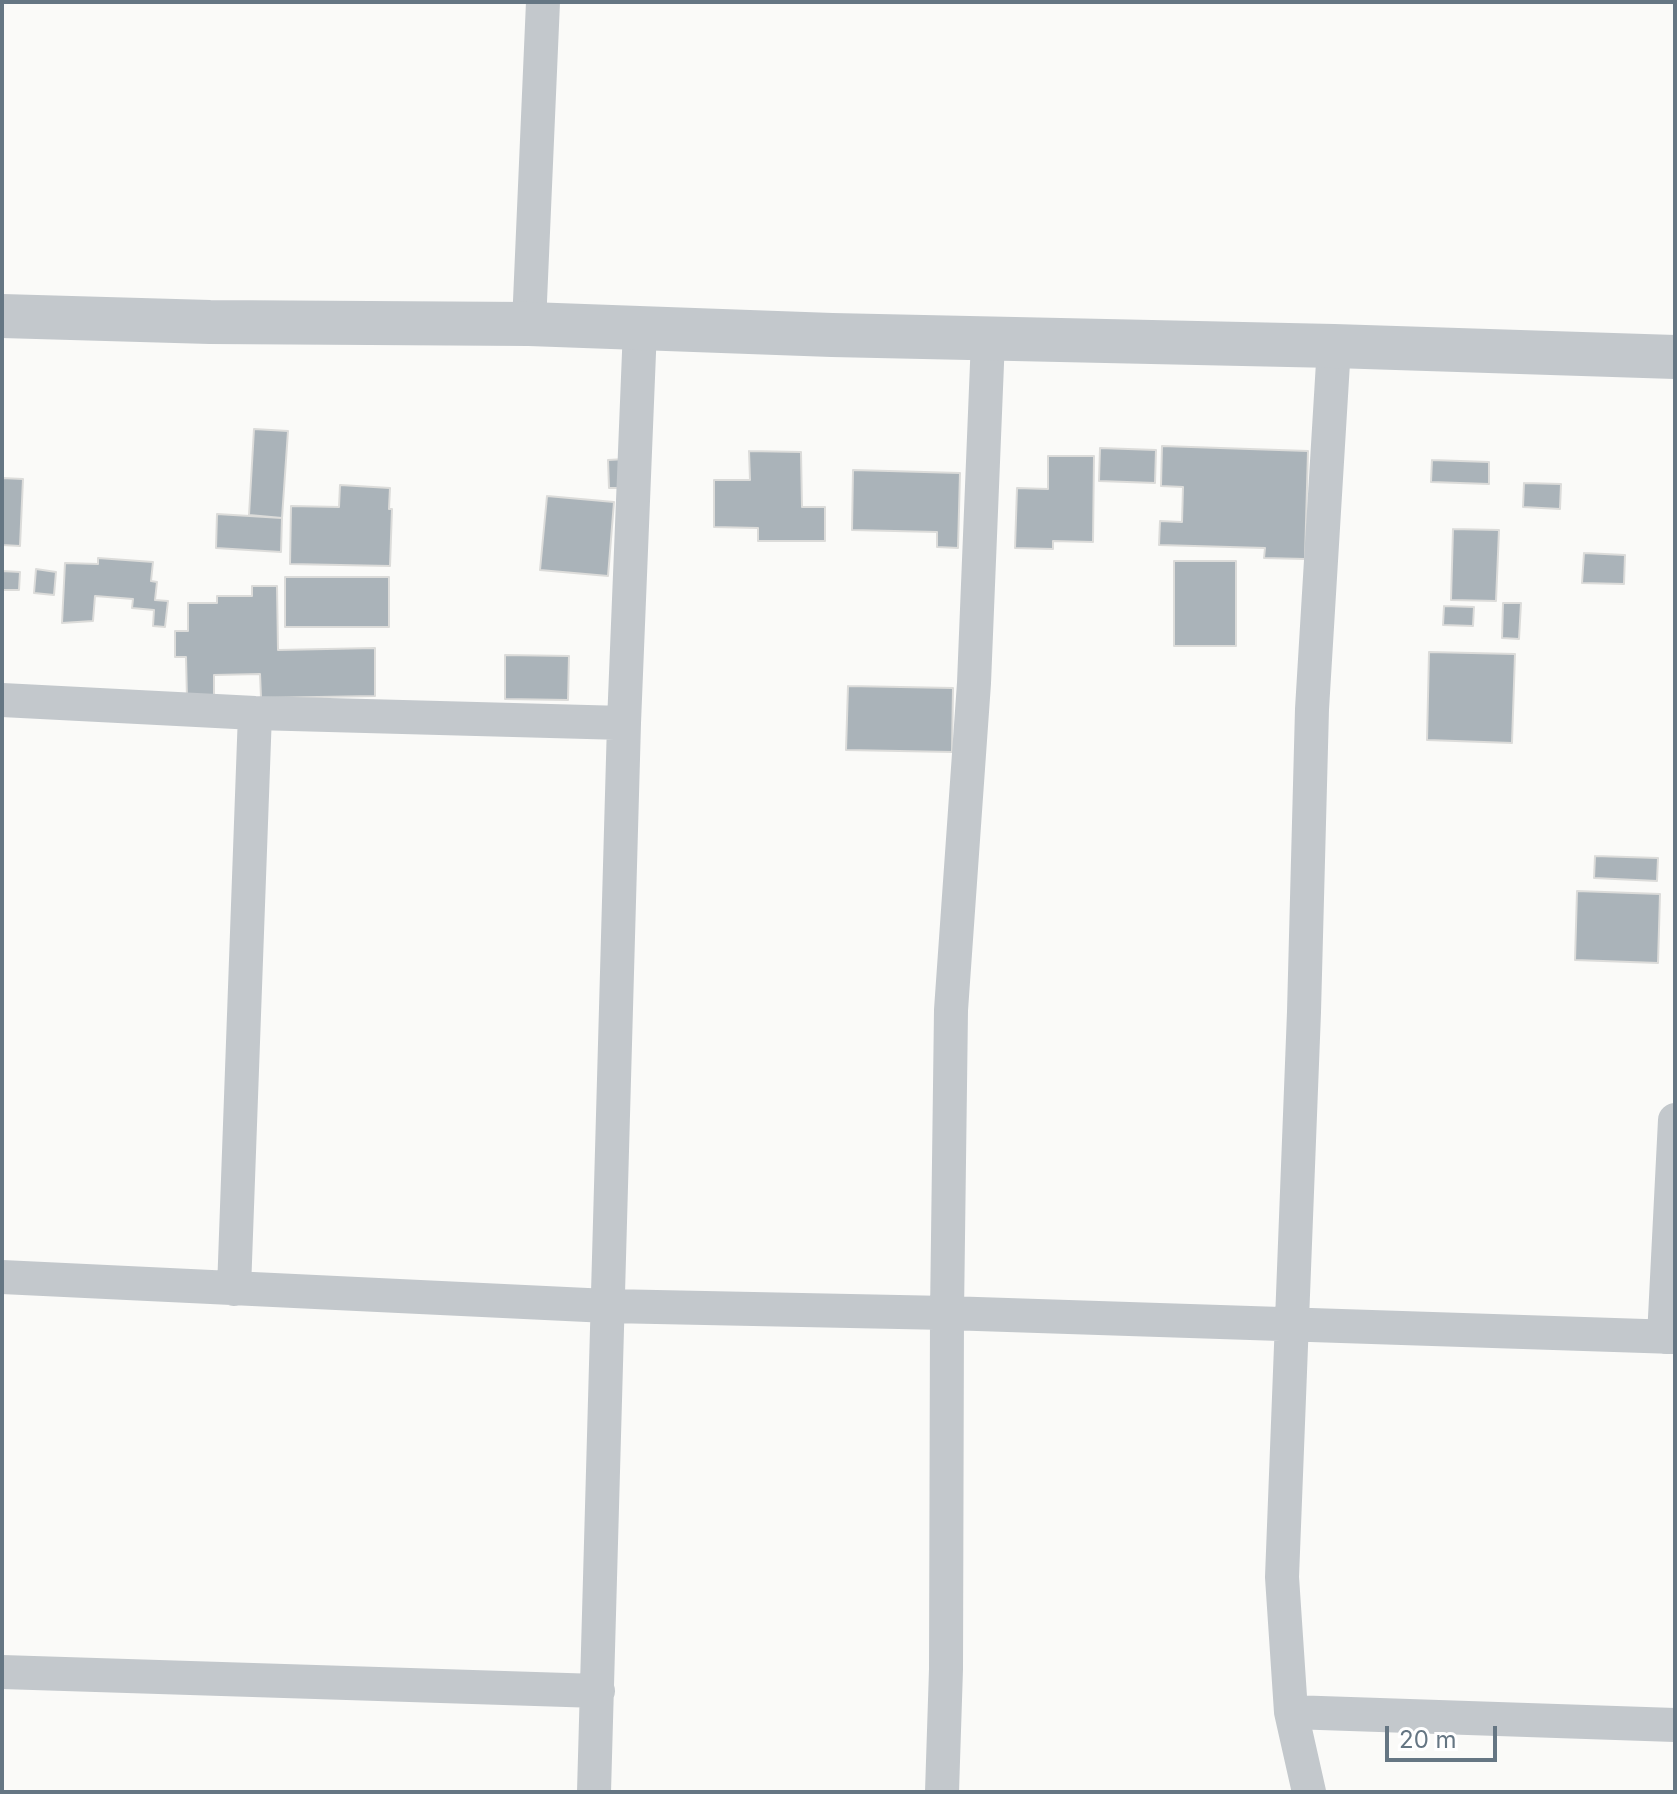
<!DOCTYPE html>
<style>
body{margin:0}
#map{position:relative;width:1677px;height:1794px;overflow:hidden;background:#fafaf8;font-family:Inter,sans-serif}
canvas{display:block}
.frame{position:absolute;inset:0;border:4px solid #657683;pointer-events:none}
.scale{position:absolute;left:1385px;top:1726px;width:112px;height:36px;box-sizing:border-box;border:4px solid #657683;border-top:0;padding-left:10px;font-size:24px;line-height:28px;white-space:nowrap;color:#657683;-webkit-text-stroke:6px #fff;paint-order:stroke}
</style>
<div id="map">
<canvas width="1677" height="1794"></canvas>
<div class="frame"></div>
<div class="scale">20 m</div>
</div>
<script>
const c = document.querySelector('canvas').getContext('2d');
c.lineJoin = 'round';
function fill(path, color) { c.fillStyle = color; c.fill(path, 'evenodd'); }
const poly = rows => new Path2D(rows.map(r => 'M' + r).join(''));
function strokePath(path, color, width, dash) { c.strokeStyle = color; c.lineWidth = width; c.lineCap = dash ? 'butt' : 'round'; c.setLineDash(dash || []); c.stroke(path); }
const building = poly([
 [254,429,288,431,282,518,249,515,254,429],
 [1162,446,1308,451,1305,559,1264,558,1265,548,1159,545,1160,521,1182,522,1183,487,1161,486,1162,446],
 [1100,448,1156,450,1155,483,1099,481,1100,448],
 [749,451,801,452,802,507,825,507,825,541,758,541,758,528,714,527,714,480,750,480,749,451],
 [1048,456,1094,456,1093,542,1053,541,1053,549,1015,548,1017,488,1048,489,1048,456],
 [626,459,627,488,609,488,608,460,626,459],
 [1432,460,1489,462,1489,484,1431,482,1432,460],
 [853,470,960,473,958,548,937,547,937,532,852,530,853,470],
 [2,478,23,479,20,546,2,545,2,478],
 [1524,483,1561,484,1560,509,1523,507,1524,483],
 [340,485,390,488,389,509,392,509,390,566,290,564,291,506,339,507,340,485],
 [547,496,614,502,608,576,540,570,547,496],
 [217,514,282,518,281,552,216,548,217,514],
 [1453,529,1499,530,1496,601,1451,600,1453,529],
 [1584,553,1625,555,1624,584,1582,583,1584,553],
 [98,558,153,562,151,581,157,582,155,600,168,601,165,627,153,626,154,610,132,608,133,599,95,596,93,621,62,623,65,563,98,564,98,558],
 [1174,561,1236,561,1236,646,1174,646,1174,561],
 [36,569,56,572,54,595,34,593,36,569],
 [2,571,20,572,19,590,2,590,2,571],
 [285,577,389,577,389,627,285,627,285,577],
 [252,586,277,586,278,650,375,648,375,696,261,698,260,674,214,675,214,699,187,699,186,657,175,657,175,631,188,631,188,603,217,603,217,596,252,596,252,586],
 [1503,603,1521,603,1519,639,1502,638,1503,603],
 [1444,606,1474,607,1473,626,1443,625,1444,606],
 [1429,652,1515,654,1512,743,1427,740,1429,652],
 [505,655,569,656,568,700,505,699,505,655],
 [848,686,953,688,952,752,846,750,848,686],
 [1595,856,1658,858,1657,881,1594,878,1595,856],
 [1577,891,1660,894,1658,963,1575,960,1577,891]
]);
fill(building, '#aab3b9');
strokePath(building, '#dcdcda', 2);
strokePath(poly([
 [529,324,543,2],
 [2,700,255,713,624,723],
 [2,1277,608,1306,947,1313,1675,1337],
 [234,1289,255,713],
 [1664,1337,1675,1120],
 [2,1672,598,1691],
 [1291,1712,1675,1725],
 [594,1792,624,723,640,328],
 [942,1792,946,1669,947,1313,951,1010,974,683,988,339],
 [1309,1792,1291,1712,1282,1577,1304,1012,1312,709,1334,346]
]), '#c3c8cc', 34);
strokePath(poly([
 [2,316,210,322,529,324,832,335,1334,346,1675,357]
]), '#c3c8cc', 44);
</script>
